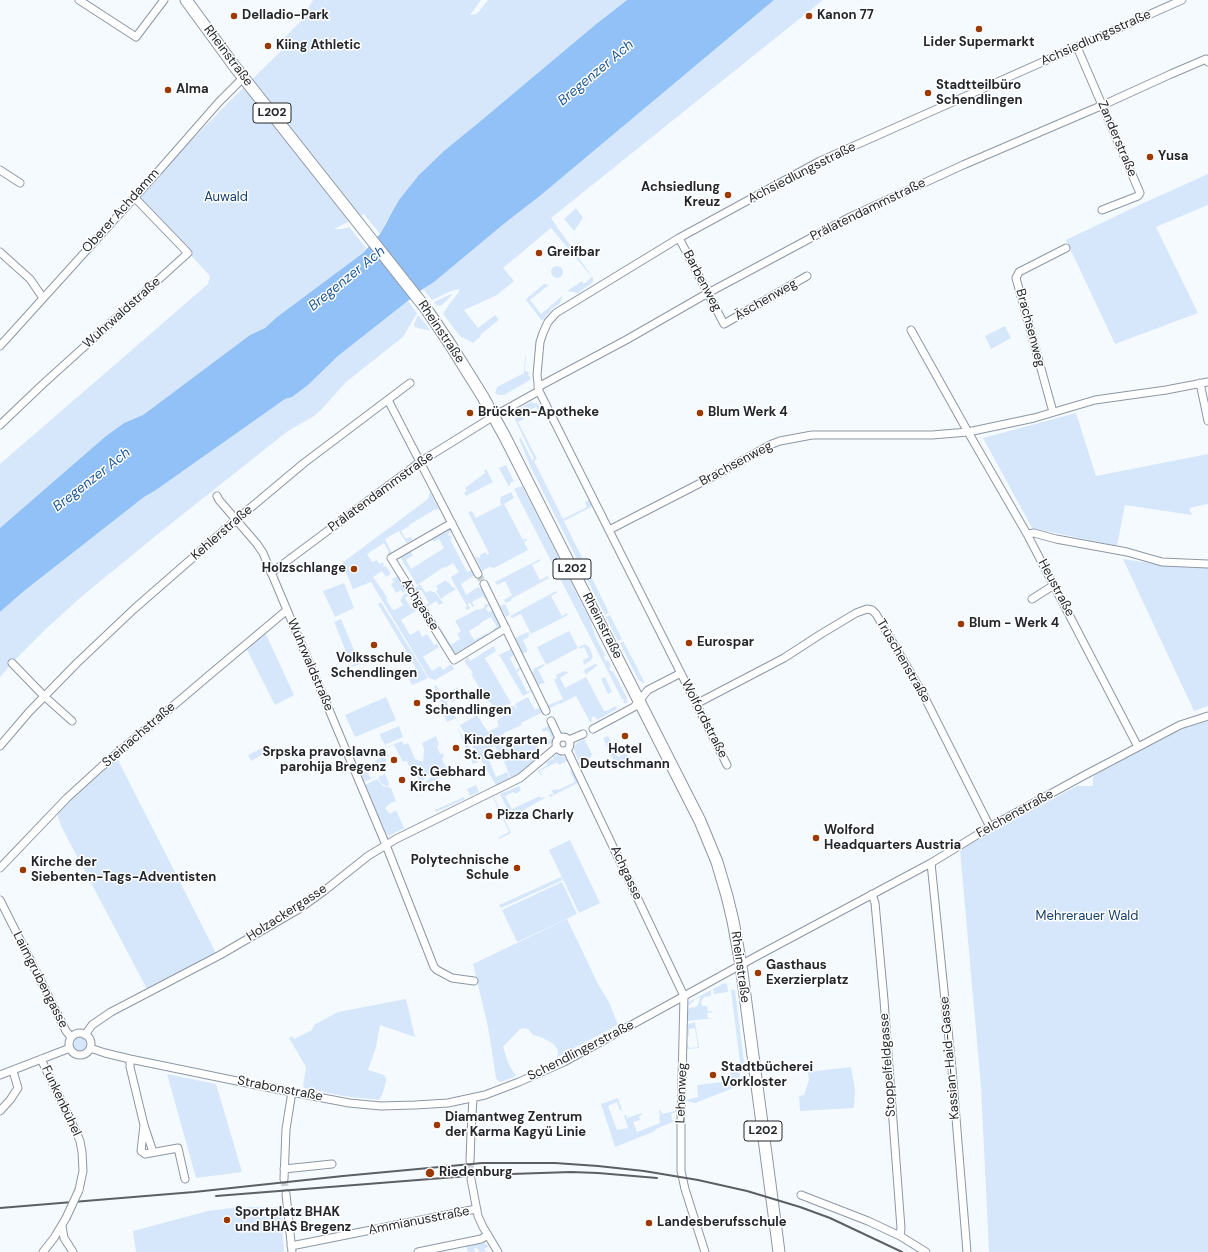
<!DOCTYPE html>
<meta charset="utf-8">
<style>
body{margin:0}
canvas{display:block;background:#f5faff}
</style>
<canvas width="1208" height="1252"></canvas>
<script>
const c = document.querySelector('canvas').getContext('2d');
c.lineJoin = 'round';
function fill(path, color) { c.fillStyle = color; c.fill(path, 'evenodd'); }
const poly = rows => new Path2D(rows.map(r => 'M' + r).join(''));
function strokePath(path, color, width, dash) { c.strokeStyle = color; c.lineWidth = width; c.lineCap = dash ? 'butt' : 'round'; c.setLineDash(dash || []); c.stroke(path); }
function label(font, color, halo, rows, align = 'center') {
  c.font = font + ' "DM Sans",sans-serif'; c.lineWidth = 3; c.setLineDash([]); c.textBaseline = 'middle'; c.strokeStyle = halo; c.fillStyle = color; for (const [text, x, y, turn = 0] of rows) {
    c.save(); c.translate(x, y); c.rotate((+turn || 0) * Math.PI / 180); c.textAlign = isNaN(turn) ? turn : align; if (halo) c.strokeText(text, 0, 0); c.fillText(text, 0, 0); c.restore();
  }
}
fill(poly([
 [313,0,481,0,470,15,477,14,488,0,627,0,595,25,477,124,386,221,380,234,364,214,334,229,342,229,349,227,366,248,363,253,277,317,265,328,250,335,143,415,124,423,106,436,0,528,0,464,208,284,210,276,137,197,153,179,233,98,282,50,284,38,301,21],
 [774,0,823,0,551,218,593,278,593,282,578,293,567,291,582,281,584,284,592,277,551,228,503,268,514,281,497,295,464,310,478,328,495,315,499,320,481,334,480,337,473,343,460,336,443,314,448,306,458,293,460,289,451,291,432,300,423,289,434,282,505,223,541,195],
 [1208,174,1208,205,1156,227,1198,313,1115,344,1066,240,1137,206],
 [576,208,583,218,574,231,564,219],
 '551 272a6 6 0 1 1 12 0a6 6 0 1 1-12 0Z',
 [544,284,549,285,530,300,541,314,562,296,562,298,560,303,552,309,542,321,526,300,526,299],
 [451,294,452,295,442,305,437,306,434,302],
 [408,301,417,313,403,337,346,382,322,409,314,416,288,431,163,530,81,597,47,628,12,663,0,677,0,612,24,591,144,497,156,490,285,399,292,397,308,385,338,356],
 [418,315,431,331,414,327,414,324],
 [1005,326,1011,338,991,349,985,336],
 [526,355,525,371,529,372,530,373,528,374,529,376,530,376,530,380,504,395,499,395,495,393,497,387,524,373,525,357],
 [531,402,538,404,541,408,543,407,548,418,544,409,539,411,536,407,522,414,524,419,518,422,537,459,534,461,563,519,587,507,585,502,589,500,585,491,593,506,564,521,609,613,605,615,531,468,519,439,521,438,532,460,534,459,512,413],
 [1076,413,1096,476,1208,454,1208,504,1189,508,1192,515,1125,505,1117,546,1032,528,983,438],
 [506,465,514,481,510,483,510,486,509,487,499,468],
 [486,469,493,482,466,496,464,493,467,491,465,488,485,473,484,471],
 [522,486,590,620,596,638,605,655,604,657,606,661,608,660,611,667,609,668,611,671,613,671,627,698,627,702,625,704,623,701,625,700,624,699,622,699,621,697,514,489],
 [430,492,439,509,434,510,409,525,409,526,401,531,406,539,411,537,412,540,407,543,406,542,399,531,385,539,392,553,389,555,388,553,389,552,384,543,367,554,372,562,377,560,379,564,383,562,384,564,383,565,384,567,386,566,391,574,386,577,382,571,373,577,387,597,386,599,392,609,395,610,403,605,400,600,402,598,403,595,408,592,410,594,405,598,412,609,414,608,416,611,401,620,410,635,419,630,422,637,427,634,434,645,437,644,439,647,423,657,432,671,440,666,443,670,451,664,454,669,435,680,429,678,371,582,353,589,345,570,347,568,345,566,344,567,342,563,428,499],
 [511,492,514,498,504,504,523,540,526,538,527,540,524,542,528,550,494,568,489,567,482,571,475,557,477,556,478,558,480,557,480,555,486,552,487,555,489,553,468,512,472,511,476,518,501,505,500,501,501,497],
 [449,528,451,531,448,534,449,536,451,535,452,538,450,539,467,572,472,570,475,575,461,584,466,595,478,587,482,589,486,598,485,600,483,596,472,602,474,606,472,607,470,603,468,604,470,608,467,610,465,608,467,606,452,580,451,577,459,572,453,563,445,568,444,567,417,585,400,557,410,551,413,555,406,560,411,569,444,548,439,539,434,542,432,538],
 [540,559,540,561,532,565,540,580,548,576,549,578,511,599,512,600,506,603,504,600,512,595,505,581,497,585,495,582],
 [1123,559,1163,565,1208,568,1208,706,1194,711],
 [398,576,407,590,403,593,401,590,396,593,391,584,394,582,392,579],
 [446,580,448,583,449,582,452,587,454,587,456,589,450,593,449,593,441,599,436,591,438,589,436,586],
 [344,583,354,608,335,617,323,591],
 [420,584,426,593,431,590,432,592,435,592,443,603,439,605,436,601,427,607,451,645,460,639,457,634,461,631,455,621,478,609,479,610,485,607,484,605,488,604,490,605,486,608,488,612,492,610,501,627,494,632,493,629,497,627,491,617,482,622,479,625,469,631,474,640,487,633,489,635,455,656,425,606,429,603,421,590,415,594,413,590],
 [556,591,557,593,551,596,562,616,567,613,568,615,531,634,521,614,512,618,510,616],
 [381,602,428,678,424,680,412,685,406,672,416,668,378,604],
 [505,604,510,614,506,617,500,606],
 [610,615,622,639,618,641,606,617],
 [341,619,360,664,352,667,351,666,354,665,353,663,351,664,334,622],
 [569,631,578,648,546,665,537,647],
 [265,632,294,695,275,705,246,648],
 [528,632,530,635,528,636,529,637,523,640,528,651,523,654,515,638],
 [623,641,631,656,645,683,641,682,638,679,620,643],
 [585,644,589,647,593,657,591,660,584,665,583,660,589,657,584,647,580,649,579,647],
 [494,646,496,651,485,658,511,703,501,707,495,707,486,699,471,674,473,673,468,666,467,666,465,661,466,659,468,657,470,661],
 [511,649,514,655,510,658,516,670,520,667,521,669,517,672,527,692,531,690,532,691,523,696,499,655],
 [544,664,544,666,538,670,545,683,538,685,532,673,534,671,533,669],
 [595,664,598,665,585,675,604,711,607,711,615,706,617,709,597,720,594,716,591,718,593,721,590,722,576,696,560,704,558,703,558,704,550,708,548,705,563,699,555,682,555,679,557,678,556,675,564,671,568,672,568,673,560,678,565,688,586,677,584,670],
 [605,677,612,692,608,694,601,679],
 [436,685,460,725,477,715,488,732,499,726,497,721,503,716,501,712,514,705,516,709,517,708,515,704,528,697,535,710,540,707,543,712,521,723,522,725,504,733,504,734,499,736,503,746,507,744,508,746,532,736,541,754,523,771,511,779,500,752,498,752,495,746,485,750,496,777,507,772,510,779,496,785,456,719,454,719,424,732,447,722,442,710,444,709,434,686],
 [458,687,463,696,452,702,447,694],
 [386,697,396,720,355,737,345,715],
 [1208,721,1208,1252,989,1252,981,1087,960,850,992,831,1077,786,1093,786,1093,777,1095,775,1181,729],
 [549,725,553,733,553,738,552,742,547,746,546,743,552,738,551,737,548,730,543,732,542,729,547,727,547,726],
 [399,726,403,737,385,745,383,741,382,741,380,734],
 [457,727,478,762,473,764],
 [436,736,439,745,437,746,440,754,443,753,444,757,442,759,446,767,448,766,449,769,447,770,449,774,424,785,425,782,435,774,433,771,422,781,421,785,415,771,411,771,407,761,403,762,394,745,356,760,402,741,404,745,408,743,415,759,423,762,424,749,422,743],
 [608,736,618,757,625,754,629,757,632,757,623,762,622,760,615,764,603,738],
 [584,739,592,754,591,757,580,763,575,753,574,748,577,743],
 [264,747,267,752,251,761,248,755],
 [388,754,389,756,385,757,387,761,377,765,375,761],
 [558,755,566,758,572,769,567,761,559,765,557,762,540,771,542,775,541,776,538,771,547,765,546,763,551,759,554,760,553,758,554,756],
 [117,758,216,953,147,989,61,826,57,814,82,789],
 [362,763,371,778,375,776,375,777,364,782,357,766],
 [572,770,578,783,550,797,549,795,551,794,552,795,554,794,551,791,557,789,558,790,575,782,570,771],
 [385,774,389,783,388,787,381,783,378,777],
 [377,779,383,786,391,788,396,801,391,803,385,808,390,814,396,810,404,828,389,836,386,833,365,785],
 [476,785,479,792,470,796,467,789],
 [519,786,521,790,517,793,515,794,513,792,505,796,512,809,540,796,541,798,544,797,545,798,511,817,500,794],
 [464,797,465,799,436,812,435,810],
 [493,797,494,797,511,833,499,839,499,837,509,832],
 [570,840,600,903,579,913,549,850],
 [561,877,563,880,501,908,499,905],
 [562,882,577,914,517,942,502,910],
 [567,919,598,984,609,1002,618,1025,557,1057,558,1053,557,1048,552,1043,543,1038,533,1035,528,1029,523,1028,519,1030,503,1047,509,1065,516,1076,501,1082,498,1081,496,1078,488,1027,473,964],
 [727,983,728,992,714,994,713,989,722,984],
 [711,990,711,996,704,997,701,1002,702,1006,707,1006,708,1011,712,1011,713,1012,707,1013,708,1018,714,1018,688,1021,688,1009,693,1007,694,1008,697,1006,699,1002,700,997,694,1000,694,1001,693,1002,691,1002,692,1004,688,1005,689,1002],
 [731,990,735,990,745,1070,743,1073,741,1071],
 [406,999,415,1037,380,1025,376,1047,368,1070,384,1075,386,1078,386,1082,382,1095,379,1100,343,1096,304,1088,303,1086,306,1067,289,1038,292,1036,294,1039,312,1030,314,1025,338,1012],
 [695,1022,699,1048,687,1049,687,1042,689,1048,698,1047,695,1028,689,1029,689,1036,688,1035,688,1024],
 '73 1044a7 7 0 1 1 14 0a7 7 0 1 1-14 0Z',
 [739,1067,741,1085,695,1103,686,1101,686,1100,698,1097,697,1085,731,1081,730,1068],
 [851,1067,855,1089,854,1108,800,1111,799,1096,804,1095,809,1080,808,1072],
 [167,1074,216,1084,242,1172,196,1178],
 [618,1098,622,1110,620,1111,617,1102,608,1106,617,1130,628,1128,624,1115,626,1115,627,1118,642,1113,642,1115,639,1116,640,1120,633,1122,637,1132,660,1123,659,1117,660,1117,659,1111,661,1110,662,1114,675,1111,676,1106,674,1105,678,1106,678,1111,671,1114,672,1120,677,1120,656,1129,653,1132,615,1147,601,1104],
 [238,1207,281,1207,284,1252,136,1252,133,1231,208,1211],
 [484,1243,489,1246,484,1249,487,1252,478,1252,479,1250,476,1248,474,1249,475,1252,468,1252,466,1246]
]), '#d6e7fc');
fill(poly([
 [627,0,774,0,541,195,505,223,434,282,423,289,338,356,308,385,292,397,285,399,156,490,144,497,24,591,0,612,0,528,106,436,124,423,143,415,250,335,265,328,277,317,363,253,380,234,399,200,419,175,444,151,477,124,595,25]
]), '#91c1f7');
strokePath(poly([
 [478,574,484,584],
 [470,1161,471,1179],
 [284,1179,286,1194]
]), '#cbd0d5', 7, [7, 3.5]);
const minor = poly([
 [79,0,136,37,164,0],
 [1077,47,1140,193,1138,196,1102,210],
 [0,170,20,183],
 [679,238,724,324,807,276],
 [0,252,30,279,43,298],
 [911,330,968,432,1027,534,1138,747],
 [0,346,162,167,219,102,244,77],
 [1200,383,1208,421],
 [538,387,626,340,708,293,850,217,963,165,1103,105,1171,74,1206,59,1208,62],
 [388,400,478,574],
 [1053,412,1016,278,1019,272,1066,248],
 [0,425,43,384,188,253,134,197],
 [217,496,219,500,257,544,263,553,386,845,434,967,437,970,452,978,474,981],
 [452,523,391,558,454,660,506,628],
 [609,530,716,475,772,444,780,441,812,435,932,435,968,432,1034,418,1095,400,1166,390,1208,382],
 [1027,534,1034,533,1056,539,1127,552,1162,562,1208,564],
 [271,573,420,462,494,416,539,391],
 [484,584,546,711],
 [1032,599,1054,585],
 [12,663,44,696,72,721],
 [696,704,784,658,821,634,856,613,867,609,872,610,876,614,923,694,990,827],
 [551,721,559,738],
 [593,729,634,707,648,690,681,673],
 '556 744a7 7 0 1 1 14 0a7 7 0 1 1-14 0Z',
 [569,740,583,734],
 [0,746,29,712,77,663,134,609,236,520,304,463,410,383],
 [567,750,684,996,681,1121,681,1171,685,1189,705,1252],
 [727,765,539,391,537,375,540,342,543,333,548,322,556,313,679,238,820,161,1182,0],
 [931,863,952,1069,967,1252],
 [0,868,67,798,101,767,213,672,287,610],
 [872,894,875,903,884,1000,901,1228,900,1236],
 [0,900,66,1031,71,1037],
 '69 1044a11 11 0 1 1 22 0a11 11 0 1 1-22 0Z',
 [85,1035,92,1025,111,1012,220,955,299,909,324,891,368,856,396,839,520,778,557,747],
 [90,1048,105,1053,130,1059,266,1087,349,1103,381,1106,415,1105,448,1103,485,1095,519,1082,564,1062,757,956,931,863,990,827,1083,776,1180,725,1208,716],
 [41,1059,76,1132,80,1141,82,1152,83,1171,79,1190],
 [130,1059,130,1067,144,1125,153,1152],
 [0,1075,70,1048],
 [0,1111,10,1100,18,1088,13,1071],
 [144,1125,141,1151,145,1154,178,1148,185,1179],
 [470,1161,471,1133,473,1098],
 [284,1169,332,1164],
 [284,1179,286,1129,292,1092],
 [471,1179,478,1216,483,1227,498,1252],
 [286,1194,292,1252],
 [801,1195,868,1221,900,1236,926,1252],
 [62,1226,64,1238,73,1252],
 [291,1246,476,1209],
 [43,1252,54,1238,66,1218],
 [418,1252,481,1239,488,1235]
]);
const primary = poly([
 [186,0,235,67,427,310,450,344,483,397,505,437,700,821,717,862,727,896,733,921,741,965,779,1252]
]);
strokePath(minor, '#8d97a3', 9);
strokePath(primary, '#8d97a3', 13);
strokePath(minor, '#fff', 7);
strokePath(primary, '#fff', 11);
strokePath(poly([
 [216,1196,481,1175,571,1172,598,1173,657,1178],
 [0,1208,194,1192,343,1176,461,1165,482,1163,555,1163,598,1166,644,1171,698,1180,747,1191,800,1207,830,1218,902,1252]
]), '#5c6064', 2);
const minorBridge = poly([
 [66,1218,79,1190]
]);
strokePath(minorBridge, '#8d97a3', 9, []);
strokePath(minorBridge, '#fff', 7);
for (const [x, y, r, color] of [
 [234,16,4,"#9c3900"],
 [809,16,4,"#9c3900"],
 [979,29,4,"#9c3900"],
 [268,46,4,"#9c3900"],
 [168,90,4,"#9c3900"],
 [928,93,4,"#9c3900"],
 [1150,157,4,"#9c3900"],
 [728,195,4,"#9c3900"],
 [539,253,4,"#9c3900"],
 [470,413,4,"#9c3900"],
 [700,413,4,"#9c3900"],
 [354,569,4,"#9c3900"],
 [961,624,4,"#9c3900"],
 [689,643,4,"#9c3900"],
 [374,645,4,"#9c3900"],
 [417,703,4,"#9c3900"],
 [625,736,4,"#9c3900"],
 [456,748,4,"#9c3900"],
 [394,760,4,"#9c3900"],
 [402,780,4,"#9c3900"],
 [489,816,4,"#9c3900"],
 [816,838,4,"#9c3900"],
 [517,868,4,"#9c3900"],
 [23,870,4,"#9c3900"],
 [758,973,4,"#9c3900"],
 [713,1075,4,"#9c3900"],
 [437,1125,4,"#9c3900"],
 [430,1173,5,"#9c3900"],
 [227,1220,4,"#9c3900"],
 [649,1223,4,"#9c3900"]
]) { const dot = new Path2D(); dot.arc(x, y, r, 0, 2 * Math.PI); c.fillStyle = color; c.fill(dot); strokePath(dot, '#fff', 1.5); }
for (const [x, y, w] of [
 [272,113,38],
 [572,569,38],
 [763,1131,38]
]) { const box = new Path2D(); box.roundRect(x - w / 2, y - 10, w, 20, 3); c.fillStyle = '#fff'; c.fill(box); strokePath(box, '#23272b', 1); }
label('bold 12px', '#23272b', null, [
 ["L202",272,113],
 ["L202",572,569],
 ["L202",763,1131]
]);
label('bold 13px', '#23272b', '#fff', [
 ["Delladio-Park",242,16],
 ["Kanon 77",817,16],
 ["Lider Supermarkt",979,43,"center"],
 ["Kiing Athletic",276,46],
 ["Stadtteilbüro",936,86],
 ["Schendlingen",936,101],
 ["Alma",176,90],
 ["Yusa",1158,157],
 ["Achsiedlung",720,188,"right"],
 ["Kreuz",720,203,"right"],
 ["Greifbar",547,253],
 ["Brücken-Apotheke",478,413],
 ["Blum Werk 4",708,413],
 ["Holzschlange",346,569,"right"],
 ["Blum - Werk 4",969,624],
 ["Eurospar",697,643],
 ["Volksschule",374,659,"center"],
 ["Schendlingen",374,674,"center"],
 ["Sporthalle",425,696],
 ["Schendlingen",425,711],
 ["Kindergarten",464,741],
 ["St. Gebhard",464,756],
 ["Hotel",625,750,"center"],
 ["Deutschmann",625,765,"center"],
 ["Srpska pravoslavna",386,753,"right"],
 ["parohija Bregenz",386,768,"right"],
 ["St. Gebhard",410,773],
 ["Kirche",410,788],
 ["Pizza Charly",497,816],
 ["Wolford",824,831],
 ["Headquarters Austria",824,846],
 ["Polytechnische",509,861,"right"],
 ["Schule",509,876,"right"],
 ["Kirche der",31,863],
 ["Siebenten-Tags-Adventisten",31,878],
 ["Gasthaus",766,966],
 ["Exerzierplatz",766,981],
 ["Stadtbücherei",721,1068],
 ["Vorkloster",721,1083],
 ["Diamantweg Zentrum",445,1118],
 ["der Karma Kagyü Linie",445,1133],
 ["Riedenburg",439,1173],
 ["Sportplatz BHAK",235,1213],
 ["und BHAS Bregenz",235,1228],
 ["Landesberufsschule",657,1223]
], 'left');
label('13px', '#23272b', '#fff', [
 ["Achsiedlungsstraße",1096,38,-24],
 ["Rheinstraße",228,56,53],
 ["Zanderstraße",1117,139,67],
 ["Achsiedlungsstraße",802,173,-27],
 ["Prälatendammstraße",868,210,-26],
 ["Oberer Achdamm",121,211,-48],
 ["Barbenweg",702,281,62],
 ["Äschenweg",766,300,-30],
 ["Wuhrwaldstraße",122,313,-42],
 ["Brachsenweg",1030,328,75],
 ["Rheinstraße",441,332,56],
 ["Brachsenweg",736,464,-28],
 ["Prälatendammstraße",381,492,-36],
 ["Kehlerstraße",222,533,-41],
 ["Heustraße",1056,588,62],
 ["Achgasse",420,605,58],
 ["Rheinstraße",602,626,63],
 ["Trüschenstraße",903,661,60],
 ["Wuhrwaldstraße",310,665,67],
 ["Wolfordstraße",704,719,63],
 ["Steinachstraße",139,735,-41],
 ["Felchenstraße",1015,814,-29],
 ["Achgasse",626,873,65],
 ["Holzackergasse",287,913,-33],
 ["Rheinstraße",740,967,82],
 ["Laimgrubengasse",40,980,63],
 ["Schendlingerstraße",581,1051,-27],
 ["Kassian-Haid-Gasse",950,1058,-95],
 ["Stoppelfeldgasse",888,1065,-94],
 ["Strabonstraße",280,1089,11],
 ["Lehenweg",682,1093,-88],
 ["Funkenbühel",61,1101,65],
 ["Ammianusstraße",419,1221,-11]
]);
label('13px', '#163f6b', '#fff', [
 ["Auwald",226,198],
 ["Mehrerauer Wald",1087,917]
]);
label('italic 14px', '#1b5794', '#fff', [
 ["Bregenzer Ach",596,73,-40],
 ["Bregenzer Ach",347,279,-39],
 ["Bregenzer Ach",92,480,-38]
]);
</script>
